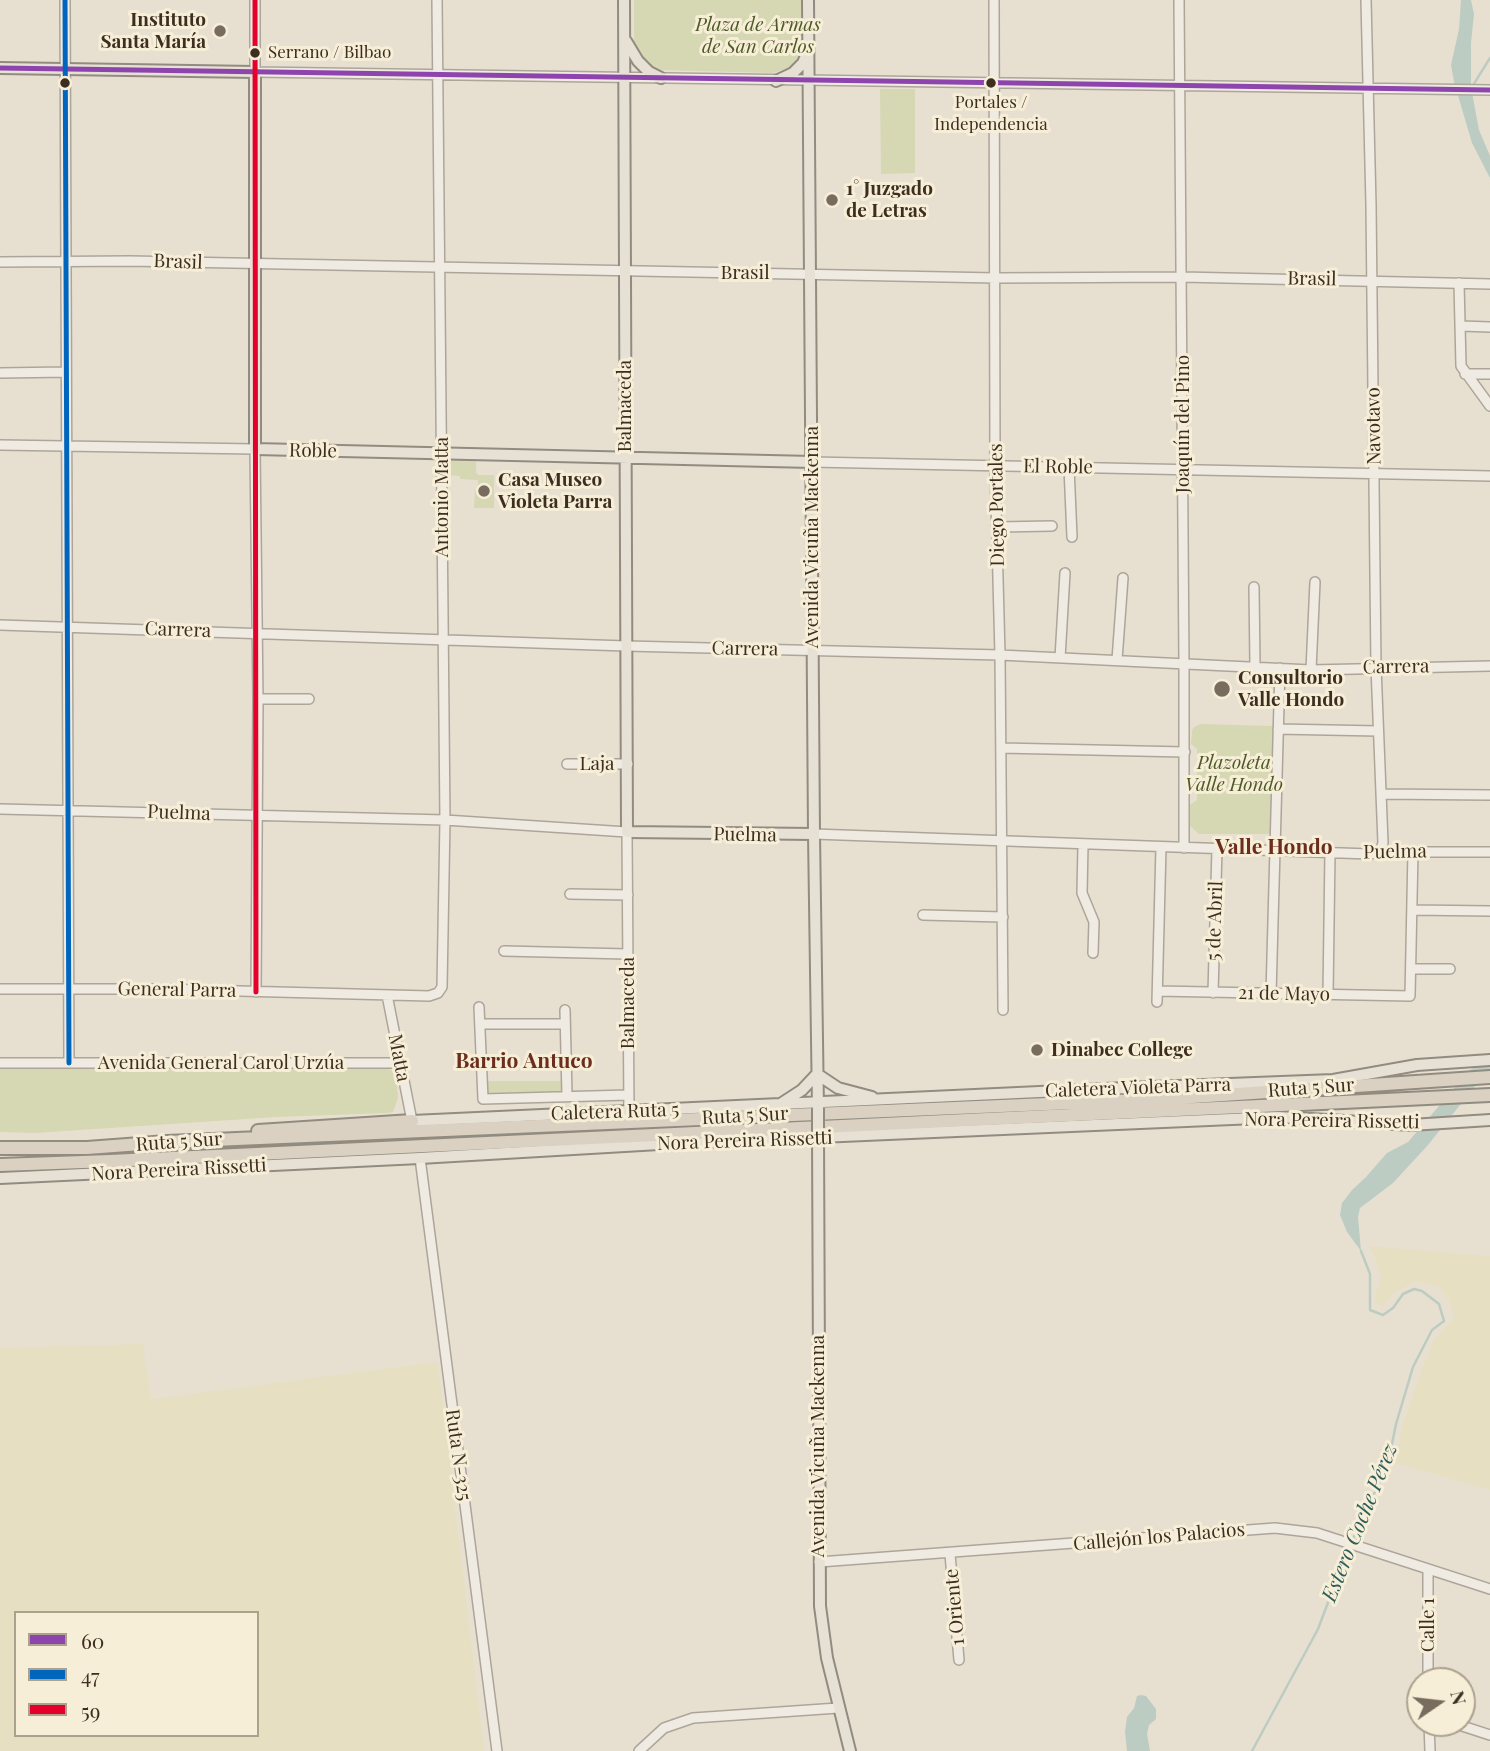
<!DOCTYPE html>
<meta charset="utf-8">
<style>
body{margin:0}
#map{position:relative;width:1490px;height:1751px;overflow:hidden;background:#e7e0d1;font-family:"Playfair Display",serif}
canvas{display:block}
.legend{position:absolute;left:14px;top:1611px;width:245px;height:126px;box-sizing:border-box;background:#f7eed8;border:2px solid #ada18e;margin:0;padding:9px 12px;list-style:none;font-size:21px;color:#3d2e20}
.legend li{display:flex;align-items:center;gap:14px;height:35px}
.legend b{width:35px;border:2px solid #ada18e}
.north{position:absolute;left:1406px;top:1667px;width:70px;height:70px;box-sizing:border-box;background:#f7eed8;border:2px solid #ada18e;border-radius:50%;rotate:76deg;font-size:19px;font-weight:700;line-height:28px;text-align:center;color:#3d2e20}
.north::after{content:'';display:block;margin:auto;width:24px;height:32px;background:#786c5e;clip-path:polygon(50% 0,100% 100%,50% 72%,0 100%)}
</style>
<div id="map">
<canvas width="1490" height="1751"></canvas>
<ul class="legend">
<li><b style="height:9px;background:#8e44ad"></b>60</li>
<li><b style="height:9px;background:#0065bd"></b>47</li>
<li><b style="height:9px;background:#e4002b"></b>59</li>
</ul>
<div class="north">N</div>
</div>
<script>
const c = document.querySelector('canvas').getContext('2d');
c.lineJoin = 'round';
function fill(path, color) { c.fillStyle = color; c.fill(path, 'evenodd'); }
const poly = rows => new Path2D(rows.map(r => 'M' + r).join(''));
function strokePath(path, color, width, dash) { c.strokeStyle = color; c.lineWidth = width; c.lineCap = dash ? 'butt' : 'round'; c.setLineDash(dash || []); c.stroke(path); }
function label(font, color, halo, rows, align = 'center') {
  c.font = font + ' "Playfair Display",serif'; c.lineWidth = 6; c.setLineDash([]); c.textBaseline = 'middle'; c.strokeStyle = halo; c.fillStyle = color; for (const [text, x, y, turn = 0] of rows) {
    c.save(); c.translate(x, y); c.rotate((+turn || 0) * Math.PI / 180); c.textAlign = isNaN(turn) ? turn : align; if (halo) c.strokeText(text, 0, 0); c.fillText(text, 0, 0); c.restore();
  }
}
fill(poly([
 [1369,1246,1490,1256,1490,1490,1395,1463,1403,1424,1424,1364,1434,1340,1454,1318,1449,1300,1439,1287,1426,1283,1414,1282,1391,1295,1383,1306,1375,1303,1375,1294,1381,1279,1377,1262],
 [143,1344,151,1399,438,1362,484,1751,0,1751,0,1348],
 [16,1613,257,1613,257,1735,16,1735]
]), '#e6dfc2');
fill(poly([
 [634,0,802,0,803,53,799,61,791,67,773,73,658,70,645,62,636,51,634,42],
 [880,89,915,89,915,173,881,174],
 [450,458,476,459,476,472,478,475,494,475,494,508,474,508,475,490,478,490,478,480,460,479,460,476,447,475,447,461],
 [1200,724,1273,726,1270,834,1199,834,1190,826,1190,805,1197,800,1197,749,1191,744,1192,732,1193,728],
 [0,1069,389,1069,396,1073,398,1098,393,1112,386,1113,276,1117,35,1133,0,1132],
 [487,1081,562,1081,562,1091,487,1093]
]), '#d6d7b3');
fill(poly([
 [1461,0,1471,0,1474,14,1471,43,1471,87,1479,130,1490,156,1490,178,1472,143,1454,82,1451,65,1459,29],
 [1490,1058,1490,1072,1476,1085,1428,1145,1393,1183,1360,1208,1358,1217,1361,1251,1347,1232,1340,1215,1342,1203,1352,1190,1366,1177,1387,1153,1408,1142,1470,1070],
 [1141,1695,1146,1696,1156,1709,1156,1719,1149,1725,1147,1734,1150,1751,1127,1751,1125,1732,1127,1717,1134,1708,1137,1696]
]), '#bcccc2');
strokePath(poly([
 [1472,87,1490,58],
 [1352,1541,1388,1464,1396,1424,1413,1367,1432,1330,1444,1321,1439,1304,1422,1291,1414,1289,1403,1294,1393,1308,1383,1315,1370,1310,1370,1274,1361,1251],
 [1252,1751,1318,1629,1349,1547]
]), '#bcccc2', 2.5);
const minor = poly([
 [65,0,69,1063],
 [255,0,255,72,1490,90],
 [994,0,995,465,1000,655,1003,1010],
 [1179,0,1184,663,1184,848],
 [1366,0,1371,205,1376,667,1383,843,1380,852],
 [0,262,130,261,996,278,1182,277,1490,284],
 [1459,283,1461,366,1490,406],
 [1461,326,1490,327],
 [0,373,66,372],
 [1465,374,1490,374],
 [0,445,255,449,258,699,256,992],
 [812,462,1490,476],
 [1069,467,1072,537],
 [998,527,1052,526],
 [1254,587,1255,666],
 [0,625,626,646,1000,655,1311,670,1490,666],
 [1060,658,1065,573],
 [1117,660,1123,578],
 [1311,670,1315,582],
 [258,699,309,699],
 [1278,729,1378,731],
 [1001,748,1185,752],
 [567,764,628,764],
 [1381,794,1490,795],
 [0,809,445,820,627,832,629,1112],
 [814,834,1369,854,1380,852,1490,852],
 [1083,845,1082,893,1094,922,1093,953],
 [570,894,628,895],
 [1412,910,1490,911],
 [923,915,1003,917],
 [504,951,627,954],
 [1412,969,1450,969],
 [0,989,164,989,429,996,438,993,442,987,445,820,437,0],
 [1158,991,1410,996,1413,851],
 [1213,993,1217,848],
 [1271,994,1280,668],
 [387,995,412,1121],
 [1328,995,1330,852],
 [1157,1002,1161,847],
 [479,1007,483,1099,628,1095],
 [565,1010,567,1096],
 [480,1024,565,1024],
 [0,1063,400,1063],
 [420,1158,497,1751],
 [950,1554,959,1660],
 [819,1562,1275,1528,1317,1533,1490,1589],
 [1428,1681,1428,1569],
 [1429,1723,1430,1751],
 [1453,1723,1490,1735],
 [639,1751,664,1728,693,1718,838,1708]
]);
const major = poly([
 [624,0,627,832,814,834],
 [808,0,814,834,818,1108],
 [626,41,638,61,649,72,661,78],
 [0,68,255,72,255,449,812,462],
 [776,81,793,73,803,63,808,51],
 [817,1074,838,1088,872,1097],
 [782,1103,802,1090,817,1074],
 [412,1121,1126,1088,1333,1080,1417,1065,1490,1060],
 [818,1135,820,1606,827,1658,850,1751],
 [0,1178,420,1158,659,1144,1278,1117,1411,1125,1490,1120]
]);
const highway = poly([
 [258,1131,412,1121],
 [0,1148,87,1148,167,1142,1163,1099,1490,1077],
 [0,1165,110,1161,1490,1095]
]);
strokePath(minor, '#ada599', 12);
strokePath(major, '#928b80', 14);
strokePath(highway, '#928b80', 16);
strokePath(minor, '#efebe3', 9);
strokePath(major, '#e6e1d4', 10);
strokePath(highway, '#dad1c2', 12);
const majorBridge = poly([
 [818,1108,818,1135]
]);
strokePath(majorBridge, '#928b80', 14, []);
strokePath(majorBridge, '#e6e1d4', 10);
strokePath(poly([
 [0,68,1490,90]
]), '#8e44ad', 5);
strokePath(poly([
 [65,0,69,1063]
]), '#0065bd', 5);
strokePath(poly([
 [255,0,256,992]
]), '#e4002b', 5);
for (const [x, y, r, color] of [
 [220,31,7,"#786c5e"],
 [255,53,6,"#3d2e20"],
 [65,83,6,"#3d2e20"],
 [991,83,6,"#3d2e20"],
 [832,200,7,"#786c5e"],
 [484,491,7,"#786c5e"],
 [1222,689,9,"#786c5e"],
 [1037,1050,7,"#786c5e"]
]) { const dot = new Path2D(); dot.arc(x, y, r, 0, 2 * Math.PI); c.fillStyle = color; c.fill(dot); strokePath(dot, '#f7eed8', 2.5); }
label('17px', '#3d2e20', '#f7eed8', [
 ["Serrano / Bilbao",268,53],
 ["Portales /",991,103,"center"],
 ["Independencia",991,125,"center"]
], 'left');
label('bold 19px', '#3d2e20', '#f7eed8', [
 ["Instituto",206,20,"right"],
 ["Santa María",206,42,"right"],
 ["1° Juzgado",846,189],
 ["de Letras",846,211],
 ["Casa Museo",498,480],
 ["Violeta Parra",498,502],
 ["Consultorio",1238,678],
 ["Valle Hondo",1238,700],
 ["Dinabec College",1051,1050]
], 'left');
label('italic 19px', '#4d5a26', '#f7eed8', [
 ["Plaza de Armas",758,25],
 ["de San Carlos",758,47],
 ["Plazoleta",1234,763],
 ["Valle Hondo",1234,785]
]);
label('19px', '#3d2e20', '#f7eed8', [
 ["Brasil",178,262,2],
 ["Brasil",745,273],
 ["Brasil",1312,279,1],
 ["Balmaceda",625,406,-90],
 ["Joaquín del Pino",1183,424,-90],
 ["Navotavo",1374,426,-91],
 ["Roble",313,451,1],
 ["El Roble",1058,467,1],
 ["Antonio Matta",442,497,-90],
 ["Diego Portales",997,505,-91],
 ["Avenida Vicuña Mackenna",812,537,-90],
 ["Carrera",178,630,2],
 ["Carrera",745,649,1],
 ["Carrera",1396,667,-1],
 ["Laja",597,764],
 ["Puelma",179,813,2],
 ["Puelma",745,835,1],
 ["Puelma",1395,852,-1],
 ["5 de Abril",1215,921,-88],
 ["General Parra",177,990,1],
 ["21 de Mayo",1284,994,1],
 ["Balmaceda",628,1003,-90],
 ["Matta",399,1058,79],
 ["Avenida General Carol Urzúa",221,1063],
 ["Caletera Violeta Parra",1138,1088,-2],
 ["Ruta 5 Sur",1311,1088,-4],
 ["Caletera Ruta 5",615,1112,-2],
 ["Ruta 5 Sur",745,1116,-3],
 ["Nora Pereira Rissetti",1332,1121,1],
 ["Nora Pereira Rissetti",745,1141,-2],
 ["Ruta 5 Sur",179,1142,-4],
 ["Nora Pereira Rissetti",179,1170,-3],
 ["Avenida Vicuña Mackenna",818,1446,-90],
 ["Ruta N-325",458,1455,82],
 ["Callejón los Palacios",1159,1537,-5],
 ["1 Oriente",955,1607,-95],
 ["Calle 1",1428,1625,-90]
]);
label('bold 21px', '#6b2e1e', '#f7eed8', [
 ["Valle Hondo",1274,847],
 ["Barrio Antuco",524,1061]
]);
label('italic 21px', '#2f5d5a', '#f7eed8', [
 ["Estero Coche Pérez",1360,1523,-68]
]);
</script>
